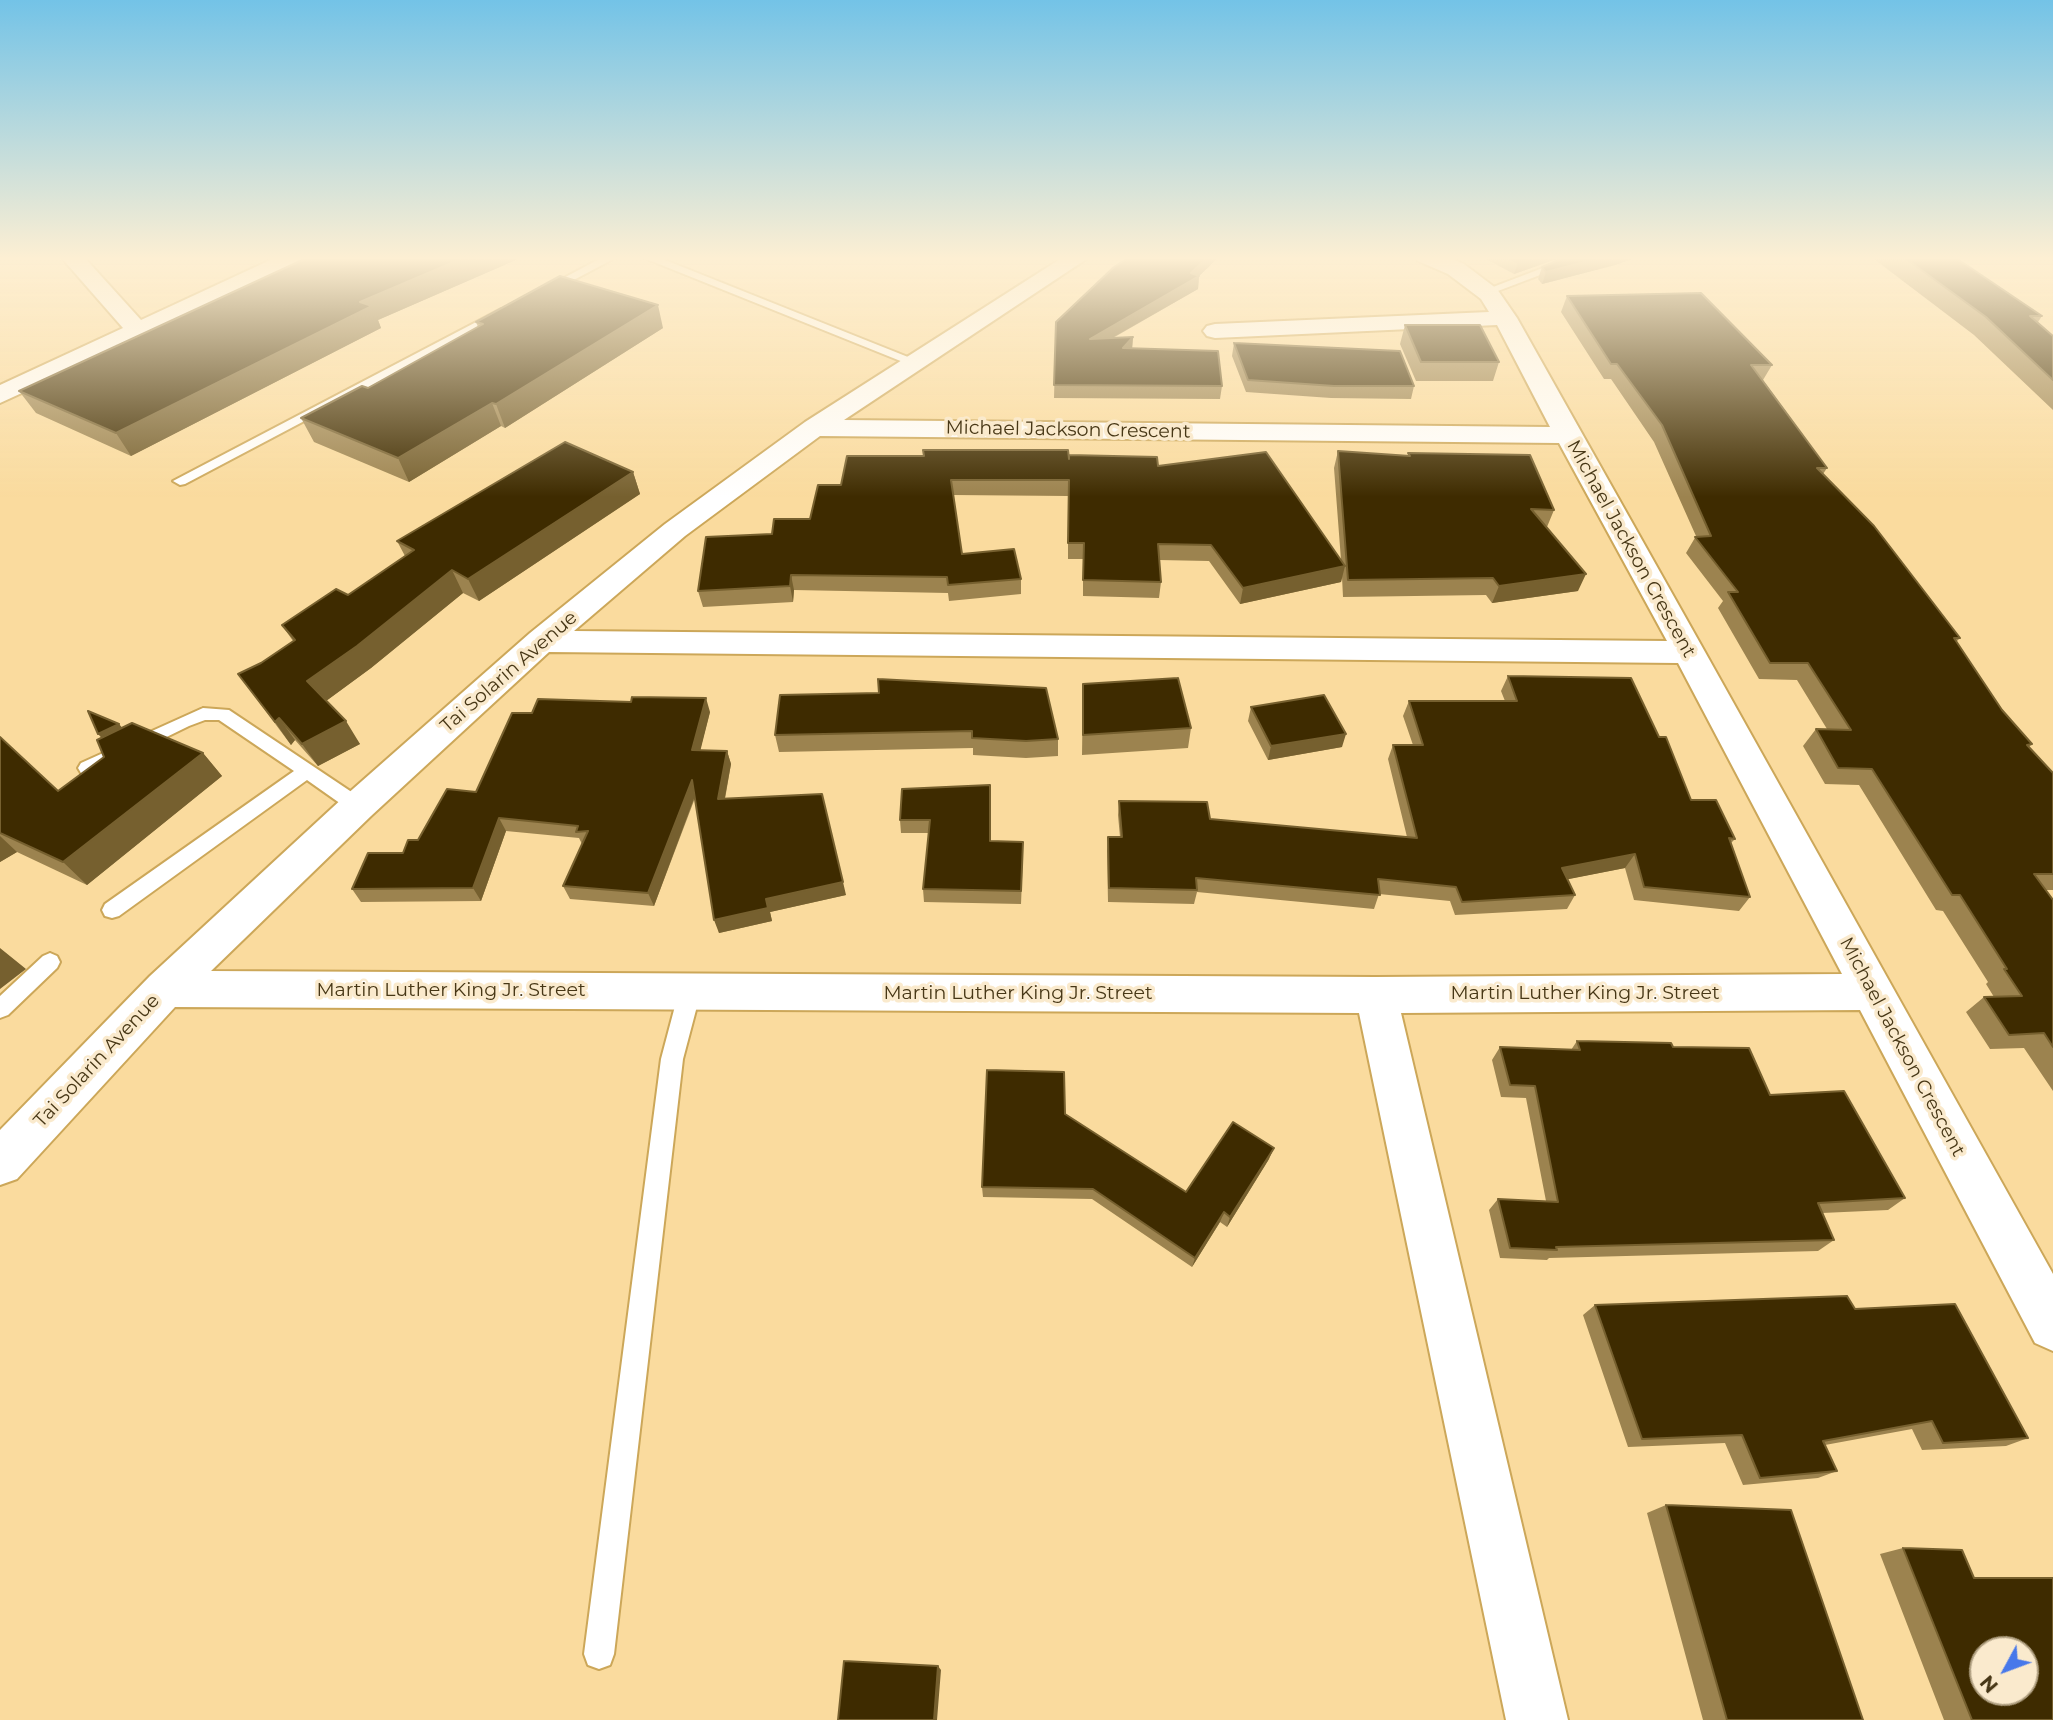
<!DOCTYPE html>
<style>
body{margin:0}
#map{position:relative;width:2053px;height:1720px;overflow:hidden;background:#fadb9e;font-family:Montserrat,sans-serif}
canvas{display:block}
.north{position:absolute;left:1969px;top:1636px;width:70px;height:70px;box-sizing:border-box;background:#faeacd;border:2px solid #b2a284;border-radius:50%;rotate:229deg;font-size:19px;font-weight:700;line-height:28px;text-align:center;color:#473716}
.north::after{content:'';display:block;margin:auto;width:24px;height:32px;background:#4778ea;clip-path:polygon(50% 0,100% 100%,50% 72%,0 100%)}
</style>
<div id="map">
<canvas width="2053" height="1720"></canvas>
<div class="north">N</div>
</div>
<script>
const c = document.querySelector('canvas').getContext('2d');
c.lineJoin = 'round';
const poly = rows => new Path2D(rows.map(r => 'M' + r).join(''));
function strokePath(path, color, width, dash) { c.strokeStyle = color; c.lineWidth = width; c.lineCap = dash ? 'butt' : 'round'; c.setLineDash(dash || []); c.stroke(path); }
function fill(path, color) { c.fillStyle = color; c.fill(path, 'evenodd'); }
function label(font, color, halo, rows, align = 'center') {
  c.font = font + ' Montserrat,sans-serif'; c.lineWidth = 7; c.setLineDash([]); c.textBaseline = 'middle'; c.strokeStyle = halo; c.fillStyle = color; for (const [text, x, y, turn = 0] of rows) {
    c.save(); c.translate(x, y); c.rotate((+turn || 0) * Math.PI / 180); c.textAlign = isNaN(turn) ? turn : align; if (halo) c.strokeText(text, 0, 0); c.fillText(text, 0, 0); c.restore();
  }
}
const lane = poly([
 [605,256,619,256,551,292,541,290,605,256],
 [639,256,655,256,923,363,921,366,913,366,639,256],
 [1574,256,1590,256,1490,294,1480,292,1574,256],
 [501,309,505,311,505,315,185,484,180,485,173,481,501,309],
 [203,708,229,710,365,801,367,806,365,811,351,811,307,780,119,916,112,918,105,916,102,910,105,904,294,771,219,720,205,720,189,726,93,773,87,775,81,773,78,768,81,763,203,708],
 [50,953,57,956,60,962,57,968,8,1015,0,1018,0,996,43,956,50,953],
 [690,982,697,985,701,991,683,1059,614,1654,610,1665,599,1669,588,1665,584,1654,661,1059,679,991,683,985,690,982]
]);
const street = poly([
 [60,256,83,256,141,320,279,256,308,256,305,261,146,336,0,403,0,385,123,328,60,256],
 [1065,256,1091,256,844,420,1550,427,1497,325,1215,338,1207,336,1203,331,1207,326,1215,324,1489,312,1481,299,1448,274,1418,261,1415,256,1445,256,1464,264,1497,289,1517,318,1705,652,2053,1274,2053,1351,2035,1343,1860,1010,1401,1013,1568,1720,1506,1720,1359,1013,175,1007,17,1179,0,1185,0,1130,150,976,345,796,530,633,665,524,805,422,1065,256],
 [820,436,1559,443,1667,641,574,631,685,536,820,436],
 [549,652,1678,663,1842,974,1376,977,211,971,371,816,549,652]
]);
strokePath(lane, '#cca759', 4);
strokePath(street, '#cca759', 4);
fill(lane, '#fff');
fill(street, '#fff');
fill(poly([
 [309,256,525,256,378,320,381,328,131,456,36,413,19,391,309,257],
 [1131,256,1220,256,1199,276,1198,289,1113,338,1133,337,1132,348,1222,386,1220,399,1054,398,1056,322],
 [1480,256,1565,256,1514,274],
 [1568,256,1641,256,1615,265,1542,284,1538,279,1542,267],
 [1870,256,1953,256,2042,316,2038,322,2053,336,2053,410,1974,335],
 [1567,296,1772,365,1763,380,1827,468,1823,474,1960,638,1956,642,2002,710,2032,744,2029,747,2053,773,2053,890,2046,890,2053,900,2053,1091,2024,1048,1990,1049,1966,1012,1984,997,1994,997,1986,984,1988,982,1943,911,1936,910,1859,785,1825,784,1803,746,1816,729,1827,729,1797,680,1759,679,1718,608,1723,601,1686,553,1696,536,1654,442,1611,379,1604,379,1561,312],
 [476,322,663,328,505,428,501,426,409,482,314,442,301,418,368,388,478,327],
 [1405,325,1499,362,1493,381,1416,381,1400,344],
 [1234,343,1414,386,1411,399,1331,398,1246,392,1232,356],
 [1338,451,1408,456,1408,453,1554,510,1547,527,1545,527,1578,591,1492,603,1486,595,1343,597,1342,577,1341,582,1240,604,1209,561,1159,560,1161,582,1159,598,1083,596,1083,559,1068,559,1068,496,953,495,962,554,1021,579,1021,594,949,601,948,593,794,590,793,602,703,607,698,591,772,534,810,519,841,485,1069,459,1158,466,1341,560,1334,468],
 [633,472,640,494,479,601,463,593,371,668,326,701,360,744,318,766,295,740,291,745,238,674,261,663,293,641,282,625,348,595,405,556,397,541],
 [1508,676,1659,737,1691,800,1735,839,1731,843,1750,897,1739,911,1634,900,1625,868,1568,879,1575,895,1567,909,1455,915,1450,901,1379,894,1374,909,1197,892,1194,904,1108,902,1107,851,1108,837,1120,837,1118,815,1119,801,1210,819,1407,837,1388,759,1393,745,1413,745,1403,716,1409,701,1505,701,1501,691],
 [1083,684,1191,728,1188,748,1082,755],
 [780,695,1058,739,1058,756,1026,758,973,755,973,748,779,752,775,735],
 [1251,707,1342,747,1268,760,1248,721],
 [710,712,700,750,727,751,731,764,725,799,846,895,770,912,772,921,719,933,695,798,654,906,570,899,563,886,582,844,579,838,506,831,481,901,361,902,352,889,403,853,476,792,532,713],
 [122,728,203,753,222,776,87,885,17,852,0,862,0,737,58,791,104,757],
 [990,798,990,841,1023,855,1021,904,924,902,923,889,929,833,901,833,900,820],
 [1577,1041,1673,1047,1770,1095,1905,1198,1888,1210,1822,1213,1834,1240,1818,1251,1549,1258,1547,1260,1500,1258,1489,1210,1498,1199,1546,1201,1526,1098,1501,1097,1492,1060,1500,1047,1571,1050],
 [1065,1114,1186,1192,1269,1159,1227,1227,1220,1222,1192,1267,1092,1199,983,1197,982,1187],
 [1595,1305,1855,1309,2028,1438,2006,1446,1922,1450,1912,1429,1825,1445,1837,1471,1818,1478,1743,1485,1725,1443,1628,1447,1583,1315],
 [1666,1505,1863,1720,1703,1720,1647,1513],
 [1903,1548,1974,1578,2053,1720,1944,1720,1880,1554]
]), '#9c834f');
fill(poly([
 [468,256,525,256,378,320,381,328,131,456,116,433,360,302],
 [1209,256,1220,256,1199,276,1198,289,1089,351,1090,339,1191,273],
 [1537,256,1565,256,1514,274,1518,263],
 [1608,256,1641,256,1615,265,1542,284,1546,272],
 [658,305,663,328,505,428,496,404],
 [1133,337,1132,350,1123,348],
 [492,403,501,426,409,482,398,458],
 [633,472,640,494,479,601,468,579],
 [1345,566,1341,582,1240,604,1243,588],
 [452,570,463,593,371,668,322,704,307,681],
 [1586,574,1578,591,1492,603,1499,586],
 [791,575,794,590,793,602,790,586],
 [706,698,710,712,697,764,692,750],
 [279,718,295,740,291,745,275,722],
 [346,721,360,744,318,766,302,744],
 [119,724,131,738,110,747,98,734],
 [1346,734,1342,747,1268,760,1271,746],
 [727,751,731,764,722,813,718,799],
 [203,753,222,776,87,885,63,862],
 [692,780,696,793,654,906,648,893],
 [499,818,506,831,481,901,473,888],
 [0,836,17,852,0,862],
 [1635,854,1625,868,1554,882,1562,868],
 [843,882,846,895,770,912,772,921,719,933,714,920,766,899],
 [0,948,26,969,0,989],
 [1274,1148,1269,1159,1227,1227,1230,1217],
 [1224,1212,1220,1222,1192,1267,1195,1258],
 [938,1666,941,1670,937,1720,934,1720]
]), '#76602f');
const building = poly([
 [311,256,468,256,360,302,372,306,116,433,19,391,311,256],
 [1131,256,1209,256,1191,273,1199,276,1090,339,1133,337,1123,348,1218,351,1222,386,1054,385,1056,322,1114,267,1131,256],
 [1505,256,1537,256,1518,263,1505,256],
 [1568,256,1608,256,1546,272,1542,267,1568,256],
 [1902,256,1953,256,2042,316,2030,316,2053,336,2053,380,1986,317,1902,256],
 [560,276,658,305,496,404,492,403,398,458,301,418,362,386,368,388,483,324,476,322,560,276],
 [1701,293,1772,365,1751,365,1827,468,1817,468,1874,526,1960,638,1954,638,2002,710,2032,744,2027,745,2053,773,2053,874,2034,874,2053,900,2053,1047,2044,1033,2009,1035,1984,997,2022,996,2004,969,2007,969,1960,895,1952,895,1872,769,1838,768,1816,729,1851,730,1808,663,1770,663,1728,592,1738,592,1695,537,1711,536,1662,425,1617,364,1611,364,1567,296,1701,293],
 [1405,325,1480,325,1499,362,1421,362,1405,325],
 [1234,343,1400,351,1414,386,1334,386,1248,380,1234,343],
 [565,442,633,472,468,579,452,570,357,646,307,681,346,721,302,744,279,718,275,722,238,674,261,663,295,640,282,625,336,589,348,595,414,550,397,541,565,442],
 [923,450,1068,450,1069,459,1069,455,1157,457,1158,466,1266,452,1345,566,1243,588,1211,545,1158,544,1161,582,1083,580,1084,543,1068,543,1069,480,951,480,962,554,1014,549,1021,579,948,585,947,577,791,575,790,586,698,591,706,537,772,534,774,519,810,519,818,485,841,485,847,456,924,456,923,450],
 [1338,451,1410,456,1408,453,1530,455,1554,510,1531,509,1586,574,1499,586,1493,578,1348,580,1338,451],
 [1508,676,1631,678,1659,737,1666,737,1691,800,1716,800,1735,839,1729,838,1750,897,1644,887,1635,854,1562,868,1575,895,1462,902,1456,887,1378,879,1380,895,1196,878,1197,890,1109,888,1108,837,1122,837,1119,801,1207,802,1210,819,1417,838,1393,745,1423,745,1409,701,1517,701,1508,676],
 [1178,678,1191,728,1083,735,1083,684,1178,678],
 [878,679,1046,688,1058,739,1026,741,972,738,972,731,775,735,780,695,879,693,878,679],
 [1324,695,1346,734,1271,746,1251,707,1324,695],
 [632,697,706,698,692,750,727,751,718,799,822,794,843,882,766,899,768,908,714,920,692,780,648,893,563,886,588,831,576,832,578,826,499,818,473,888,352,889,368,853,403,853,408,840,418,840,447,789,476,792,512,713,532,713,538,699,631,702,632,697],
 [88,711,119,724,98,734,88,711],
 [132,723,203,753,63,862,0,833,0,737,58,791,104,757,97,740,132,723],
 [990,785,990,841,1023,842,1021,891,923,889,930,820,900,820,902,789,990,785],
 [1577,1041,1671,1043,1673,1047,1749,1048,1770,1095,1844,1091,1905,1198,1818,1203,1834,1240,1556,1247,1557,1250,1510,1248,1498,1199,1558,1202,1535,1086,1510,1085,1500,1047,1580,1050,1577,1041],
 [987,1070,1064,1072,1065,1114,1186,1192,1233,1122,1274,1148,1230,1217,1224,1212,1195,1258,1093,1189,982,1187,987,1070],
 [1847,1296,1855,1309,1955,1304,2028,1438,1943,1443,1932,1421,1823,1441,1837,1471,1760,1478,1742,1435,1642,1439,1595,1305,1847,1296],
 [1666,1505,1791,1510,1863,1720,1727,1720,1666,1505],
 [1903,1548,1962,1550,1974,1578,2053,1578,2053,1720,1972,1720,1903,1548],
 [1983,1650,2025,1650,2025,1692,1983,1692,1983,1650],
 [844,1661,938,1666,934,1720,838,1720,844,1661]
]);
fill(building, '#3e2b00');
strokePath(building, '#76602f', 2);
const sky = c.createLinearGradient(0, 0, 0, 497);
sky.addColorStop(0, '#73c3e7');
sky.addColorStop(0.52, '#fdefd3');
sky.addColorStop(1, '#fdefd300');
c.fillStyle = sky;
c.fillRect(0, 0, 2053, 497);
label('19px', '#473716', '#faeacd', [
 ["Michael Jackson Crescent",1068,430,1],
 ["Michael Jackson Crescent",1631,549,61],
 ["Tai Solarin Avenue",509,672,-41],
 ["Martin Luther King Jr. Street",451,990],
 ["Martin Luther King Jr. Street",1018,993],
 ["Martin Luther King Jr. Street",1585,993],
 ["Michael Jackson Crescent",1902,1047,62],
 ["Tai Solarin Avenue",97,1061,-47]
]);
</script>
